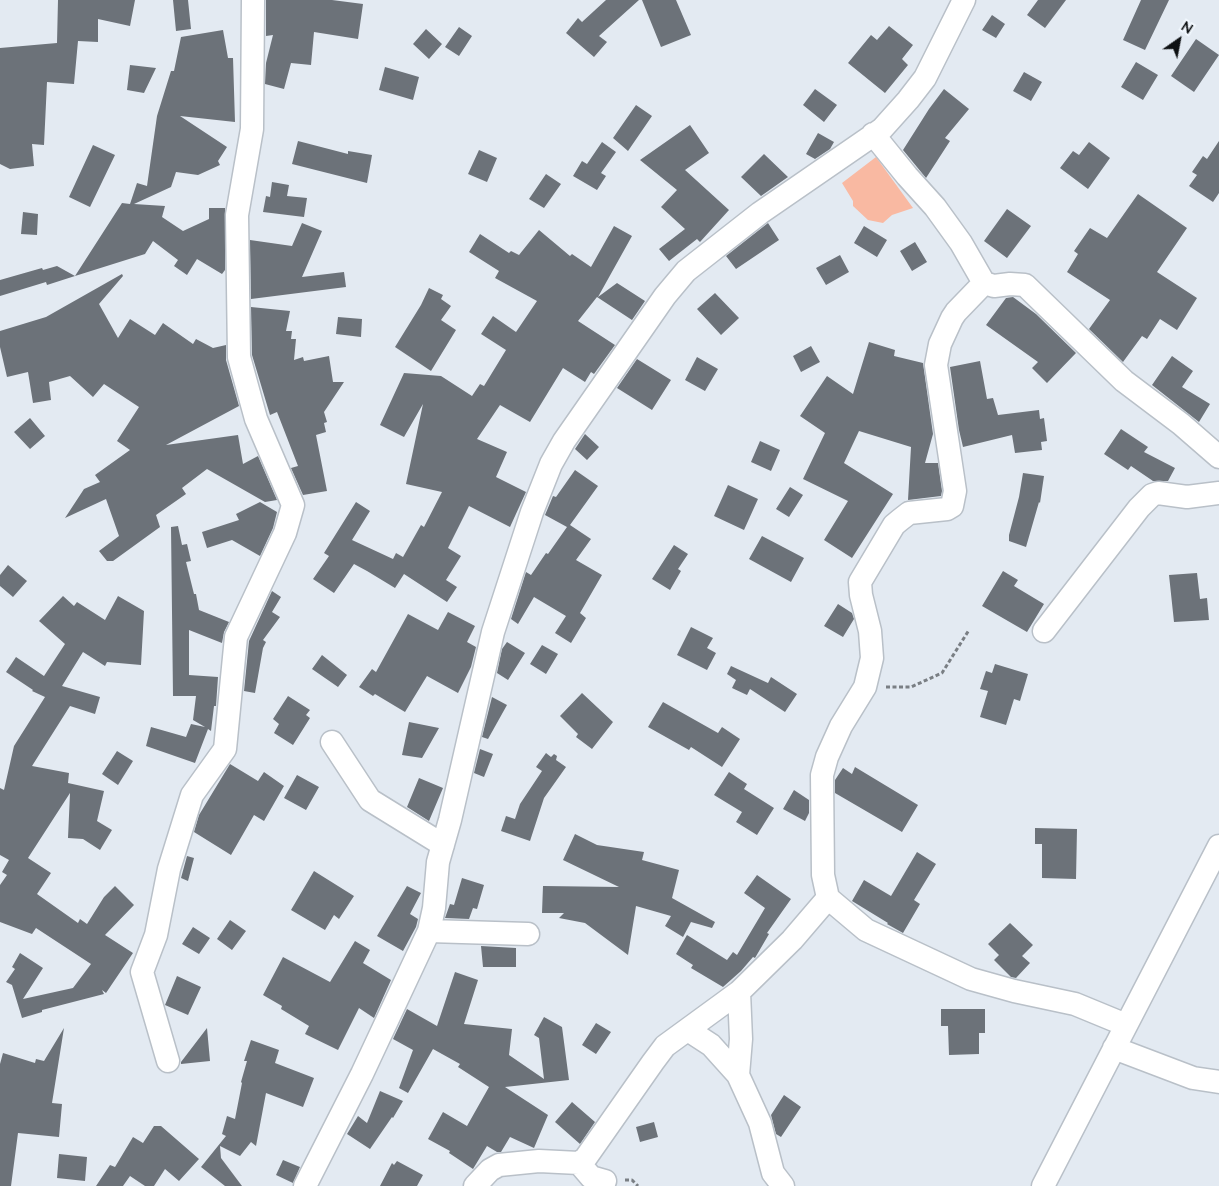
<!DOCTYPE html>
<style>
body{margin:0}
#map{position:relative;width:1219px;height:1186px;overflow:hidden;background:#e3eaf2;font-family:Mulish,sans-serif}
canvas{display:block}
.north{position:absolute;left:1154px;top:15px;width:50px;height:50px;-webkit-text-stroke:4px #f1f7fe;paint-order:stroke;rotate:33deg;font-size:14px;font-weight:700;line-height:20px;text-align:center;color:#0e1113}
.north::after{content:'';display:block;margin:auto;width:18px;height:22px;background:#0e1113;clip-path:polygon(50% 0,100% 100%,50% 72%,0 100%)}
</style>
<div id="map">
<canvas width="1219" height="1186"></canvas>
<div class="north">N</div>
</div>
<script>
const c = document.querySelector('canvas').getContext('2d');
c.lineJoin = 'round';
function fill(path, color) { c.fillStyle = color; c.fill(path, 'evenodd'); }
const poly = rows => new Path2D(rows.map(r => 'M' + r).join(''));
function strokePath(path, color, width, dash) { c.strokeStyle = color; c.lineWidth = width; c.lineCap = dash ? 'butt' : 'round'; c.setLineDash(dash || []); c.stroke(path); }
fill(poly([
 [876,157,913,208,892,215,883,223,868,220,853,206,853,201,842,183]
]), '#f9b9a2');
fill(poly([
 [58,0,135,0,130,26,98,19,98,42,78,41,74,84,47,82,44,145,32,144,34,166,10,169,0,164,0,48,57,43],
 [173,0,188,0,191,29,176,31],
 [266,0,332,0,363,4,358,39,314,32,311,65,291,63,284,89,265,84,266,63,273,35,266,36],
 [606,0,639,0,599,36,607,42,594,57,566,33,578,18,582,22],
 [642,0,676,0,691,35,661,47],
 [1038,0,1066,0,1045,28,1027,15],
 [1141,0,1169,0,1145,50,1123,40],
 [992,15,1005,24,996,38,982,30],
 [889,26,913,45,902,59,908,65,885,93,848,63,871,35,877,40],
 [459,27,472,36,459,56,445,47],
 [426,29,442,44,429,59,413,44],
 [223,30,228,58,233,58,235,122,180,116,227,147,218,161,220,165,198,175,176,172,171,187,134,204,165,206,162,217,183,231,209,219,209,208,225,208,225,270,222,274,197,259,187,275,174,266,178,260,153,241,145,254,75,276,122,203,130,204,137,183,147,186,157,116,171,71,174,71,181,37],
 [1196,39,1219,55,1194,92,1171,76],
 [1136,62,1158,75,1143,100,1121,87],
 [130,65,156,68,144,93,127,90],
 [385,67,419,77,413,100,379,90],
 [1024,72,1042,82,1031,101,1013,91],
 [815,89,837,105,824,122,803,105],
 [944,89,969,109,945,138,950,141,926,178,903,150,929,109],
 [636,105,652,116,628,151,613,138],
 [690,125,709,153,685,170,729,210,700,242,697,239,669,261,659,249,685,229,661,207,677,190,640,160],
 [818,133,834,142,830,149,815,159,806,154],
 [298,141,348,154,348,151,372,155,367,183,292,164],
 [1219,141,1219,193,1213,202,1189,186,1197,175,1192,172,1203,156,1207,159],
 [602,142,616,152,601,173,606,176,597,190,573,176,582,161,587,164],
 [1089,142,1110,158,1088,189,1060,168,1073,151,1079,155],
 [93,145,115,155,90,207,69,197],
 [479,150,497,158,487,182,468,174],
 [764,154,788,177,761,196,741,177],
 [546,174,561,184,544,208,529,199],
 [272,182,289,185,287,196,307,198,304,217,263,212,266,196,270,197],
 [1138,194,1187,228,1157,272,1197,298,1177,330,1160,319,1147,339,1142,336,1123,362,1089,329,1110,300,1067,272,1078,254,1074,251,1090,228,1107,238],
 [1007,209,1031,226,1007,258,984,241],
 [23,212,38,214,37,235,21,234],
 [302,223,322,231,302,277,344,272,346,287,251,299,250,240,292,246],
 [768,223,779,240,736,269,726,256],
 [614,226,632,236,598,297,617,283,645,301,632,320,597,297,578,321,615,345,594,374,591,372,585,382,563,368,530,422,500,405,477,439,507,452,496,477,526,492,510,527,469,506,448,548,461,556,446,580,457,587,447,602,404,574,395,588,367,571,354,564,334,593,313,579,329,556,324,553,356,502,370,511,352,540,393,559,396,553,403,557,421,525,424,527,442,492,406,484,423,404,404,437,380,425,404,373,441,376,472,396,480,384,484,386,506,350,481,334,493,316,516,332,537,301,495,278,499,271,469,252,480,234,509,253,511,251,519,255,539,230,570,256,572,254,591,267],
 [864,226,887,240,877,257,854,243],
 [915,242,927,262,912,271,900,251],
 [840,255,849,272,826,285,816,268],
 [57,266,75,276,47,285,46,282,0,296,0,280,42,268,43,270],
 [122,274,123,276,99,304,118,338,130,319,155,335,163,323,193,344,196,339,213,348,226,345,226,360,239,406,166,445,238,435,243,464,258,456,277,500,265,502,207,469,182,488,186,494,156,515,160,527,113,561,107,561,99,551,119,536,106,499,65,518,84,489,100,482,95,475,130,450,117,441,139,407,104,384,93,397,70,376,49,382,51,400,33,403,28,372,7,377,0,347,0,331,46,317],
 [429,288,443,295,441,299,451,306,441,320,456,330,431,371,395,347,421,305],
 [715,293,739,318,721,335,697,309],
 [1013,297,1036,314,1076,353,1047,383,1032,368,1038,362,986,325,1006,298],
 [251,307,290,311,286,331,292,331,291,339,296,339,294,360,303,357,304,361,329,356,333,382,344,382,324,412,327,422,324,423,326,432,316,435,327,491,303,495,291,468,298,466,277,412,270,415,252,355],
 [338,317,362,319,361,337,336,334],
 [869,342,895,350,894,356,923,363,933,434,925,463,938,463,942,491,941,496,908,500,911,447,859,431,844,463,893,494,852,558,824,540,848,501,803,479,825,433,800,416,827,376,853,394],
 [811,346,820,362,801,372,793,356],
 [1172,356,1193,371,1182,387,1210,404,1199,422,1152,385],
 [697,357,718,369,705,391,685,380],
 [637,359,671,380,652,410,617,388],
 [980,361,987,399,993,398,998,415,1039,410,1040,419,1044,418,1047,441,1041,442,1042,450,1015,453,1012,435,963,447,959,430,950,367],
 [30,418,45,436,30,449,14,432],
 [1121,429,1148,447,1144,452,1175,468,1168,481,1153,481,1131,466,1128,470,1104,454],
 [585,434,599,447,587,460,575,449],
 [760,441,780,450,771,471,751,462],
 [575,470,598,486,570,525,591,539,576,560,602,575,580,613,586,618,571,643,555,633,566,616,534,597,518,624,511,619,526,572,531,575,546,553,548,554,567,527,545,515,553,496,556,497],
 [1023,473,1044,476,1040,503,1039,502,1026,547,1009,541,1009,535,1019,497],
 [728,485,758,499,744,530,714,516],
 [790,487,803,495,789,517,776,509],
 [260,502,277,512,273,528,260,556,232,540,207,548,202,532,239,520,236,514],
 [178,526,182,545,187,544,191,561,186,562,194,594,196,594,199,610,229,622,224,632,222,643,189,630,189,675,218,677,216,706,214,706,211,731,208,729,195,763,146,746,151,727,186,737,191,724,205,727,193,720,196,696,173,696,171,527],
 [762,536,804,558,791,582,749,559],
 [674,545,688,554,678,569,681,571,670,590,652,579],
 [8,565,27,581,13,597,0,586,0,575],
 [1003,571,1018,580,1014,586,1044,604,1027,632,982,606],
 [1197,573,1200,599,1207,598,1209,620,1174,622,1169,575],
 [272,591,281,597,272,612,280,617,263,640,266,642,263,648,255,693,244,691,249,641],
 [63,596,74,606,77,602,105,620,118,596,144,611,141,665,107,662,105,666,83,652,62,686,100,697,95,714,70,706,32,766,69,773,68,783,104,791,97,821,112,830,100,850,83,839,68,838,70,793,28,858,51,873,37,894,78,923,80,919,87,924,104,897,115,886,134,905,105,935,133,953,106,993,102,990,104,994,42,1010,42,1012,22,1018,12,985,6,982,15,969,12,967,20,953,43,968,23,999,73,988,91,964,36,928,32,934,0,922,0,885,7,875,2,872,9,860,0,855,0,788,4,790,14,746,45,697,32,691,33,690,6,672,16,657,44,676,65,644,39,621],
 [838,604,852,613,854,619,843,637,824,626],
 [448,612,475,626,467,642,476,647,471,667,458,693,427,676,405,712,375,694,373,696,359,687,372,669,376,672,408,614,438,630],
 [691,627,713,638,707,648,716,653,707,670,677,655],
 [507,642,525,653,508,680,497,673,502,649],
 [542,645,558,654,546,674,530,664],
 [322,655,347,675,338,687,312,669],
 [995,664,1028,674,1020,701,1014,699,1006,725,980,717,988,691,980,689,986,671,992,673],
 [731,666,768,683,771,677,797,694,785,712,750,689,747,695,732,688,736,680,727,674],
 [582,693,613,722,592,749,576,737,578,734,560,716],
 [288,696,310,710,306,715,310,718,293,745,274,733,279,724,273,719],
 [492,697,507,705,488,739,482,737],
 [663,702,718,733,722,727,740,739,722,767,691,747,689,750,648,727],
 [409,722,439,728,422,758,402,755],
 [480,749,493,754,484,777,474,773],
 [117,751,133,761,118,785,102,774],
 [546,753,551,757,554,754,557,756,556,760,566,767,544,798,530,841,501,831,506,816,515,819,520,804,542,771,536,767],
 [230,764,258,781,264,772,284,786,264,821,254,815,231,855,194,832,199,815],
 [855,767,918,805,902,832,835,793,835,780,843,768,852,774],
 [729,772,747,784,744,789,774,808,757,835,736,822,742,812,714,795],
 [297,775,319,787,306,810,284,798],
 [419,778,443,788,429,821,407,807],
 [794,790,809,800,809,813,805,821,783,809],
 [1035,828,1077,829,1076,879,1042,878,1042,844,1035,844],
 [575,834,597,845,644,852,642,860,679,870,672,898,715,922,712,928,691,922,683,937,665,926,671,916,636,906,628,955,585,923,559,918,564,913,542,913,543,886,619,887,563,860],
 [917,852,936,864,914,900,920,904,903,933,887,924,888,923,852,901,864,880,891,896],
 [187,856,194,858,188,881,181,878],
 [314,871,354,896,339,919,334,915,325,930,291,910],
 [757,875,791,899,767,933,769,934,755,958,753,957,741,971,723,987,691,968,693,965,676,954,687,935,727,960,733,952,737,955,765,908,744,893],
 [462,878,484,885,477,909,473,908,469,919,445,918,450,904,454,905],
 [407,886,421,893,410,914,418,919,416,927,403,951,377,936],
 [230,920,246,931,232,950,217,939],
 [1010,923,1033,945,1022,956,1030,963,1016,978,1011,977,994,960,999,955,988,944],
 [193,927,210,938,199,954,182,944],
 [355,941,370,950,363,963,391,980,374,1018,359,1008,338,1050,305,1034,309,1026,281,1009,282,1006,263,995,283,957,330,982],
 [481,946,516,948,516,967,483,967],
 [455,972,478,980,464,1024,512,1029,509,1055,544,1079,539,1038,534,1035,544,1017,562,1027,569,1080,505,1087,548,1115,534,1148,510,1137,501,1152,497,1152,487,1146,473,1169,449,1153,450,1151,428,1139,443,1112,467,1126,489,1087,458,1067,460,1064,433,1049,408,1093,399,1088,413,1050,393,1039,407,1009,437,1026],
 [177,976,201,987,188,1015,165,1005],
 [941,1009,985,1009,985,1033,979,1033,979,1054,949,1055,948,1026,941,1026],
 [596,1023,611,1032,596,1054,582,1045],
 [64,1028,52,1103,62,1104,59,1137,18,1133,11,1186,0,1186,0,1064,3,1053,35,1063,36,1059,44,1061],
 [207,1028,210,1061,181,1064,181,1062],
 [251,1040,279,1050,275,1063,314,1078,303,1107,266,1093,256,1146,251,1142,240,1156,220,1146,221,1158,242,1186,225,1186,201,1167,226,1136,222,1134,227,1116,235,1119,242,1083,241,1082,247,1061,244,1061],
 [380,1091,403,1101,393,1118,392,1117,370,1149,347,1134,358,1116,367,1123],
 [784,1095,801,1107,781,1137,776,1134,771,1115],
 [572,1102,595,1122,580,1144,555,1122],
 [654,1122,658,1137,640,1142,636,1127],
 [154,1126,161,1126,199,1159,179,1181,165,1169,154,1186,145,1186,130,1176,123,1186,96,1186,110,1165,115,1167,133,1137,143,1143],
 [59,1154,87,1157,85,1181,57,1178],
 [283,1160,300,1167,293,1183,276,1175],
 [397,1161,423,1175,417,1186,380,1186,392,1163,394,1165]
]), '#6c7279');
const minor = poly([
 [873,134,907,176,935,207,961,243,984,283,994,286,1010,284,1025,285,1124,381,1181,424,1219,457],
 [984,283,956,312,952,318,940,344,936,365,955,491,952,506,947,509,909,513,900,520,894,525,860,582,861,595,870,631,872,658,865,687,841,726,827,757,822,775,823,875,828,898,866,930,971,979,1014,991,1075,1004,1126,1025],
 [1044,631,1139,508,1152,495,1158,493,1187,497,1219,493],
 [332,742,370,800,443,845],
 [429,931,528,934],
 [739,992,741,1039,738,1075,760,1123,773,1173,783,1186],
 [688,1030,711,1045,738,1075],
 [1114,1048,1193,1078,1219,1082],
 [168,1061,142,972,156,935,169,869,192,795,225,749,236,637,285,533,293,505,256,419,239,357,237,215,252,129,253,0],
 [305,1186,362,1074,429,931,434,908,438,862,450,820,493,632,532,512,551,464,564,441,665,296,686,271,760,213,882,129,908,100,925,78,964,0],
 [475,1186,490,1170,499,1165,539,1161,579,1163],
 [602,1186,605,1181,591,1177,579,1163,585,1159,653,1062,665,1046,739,992,792,940,828,898],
 [1043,1186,1219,846]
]);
strokePath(minor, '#b9c0c8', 25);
strokePath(poly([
 [886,687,911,687,942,673,969,630],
 [625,1180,632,1180,638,1186]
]), '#7a7f84', 3, [4, 2.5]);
strokePath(minor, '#fff', 22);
</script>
